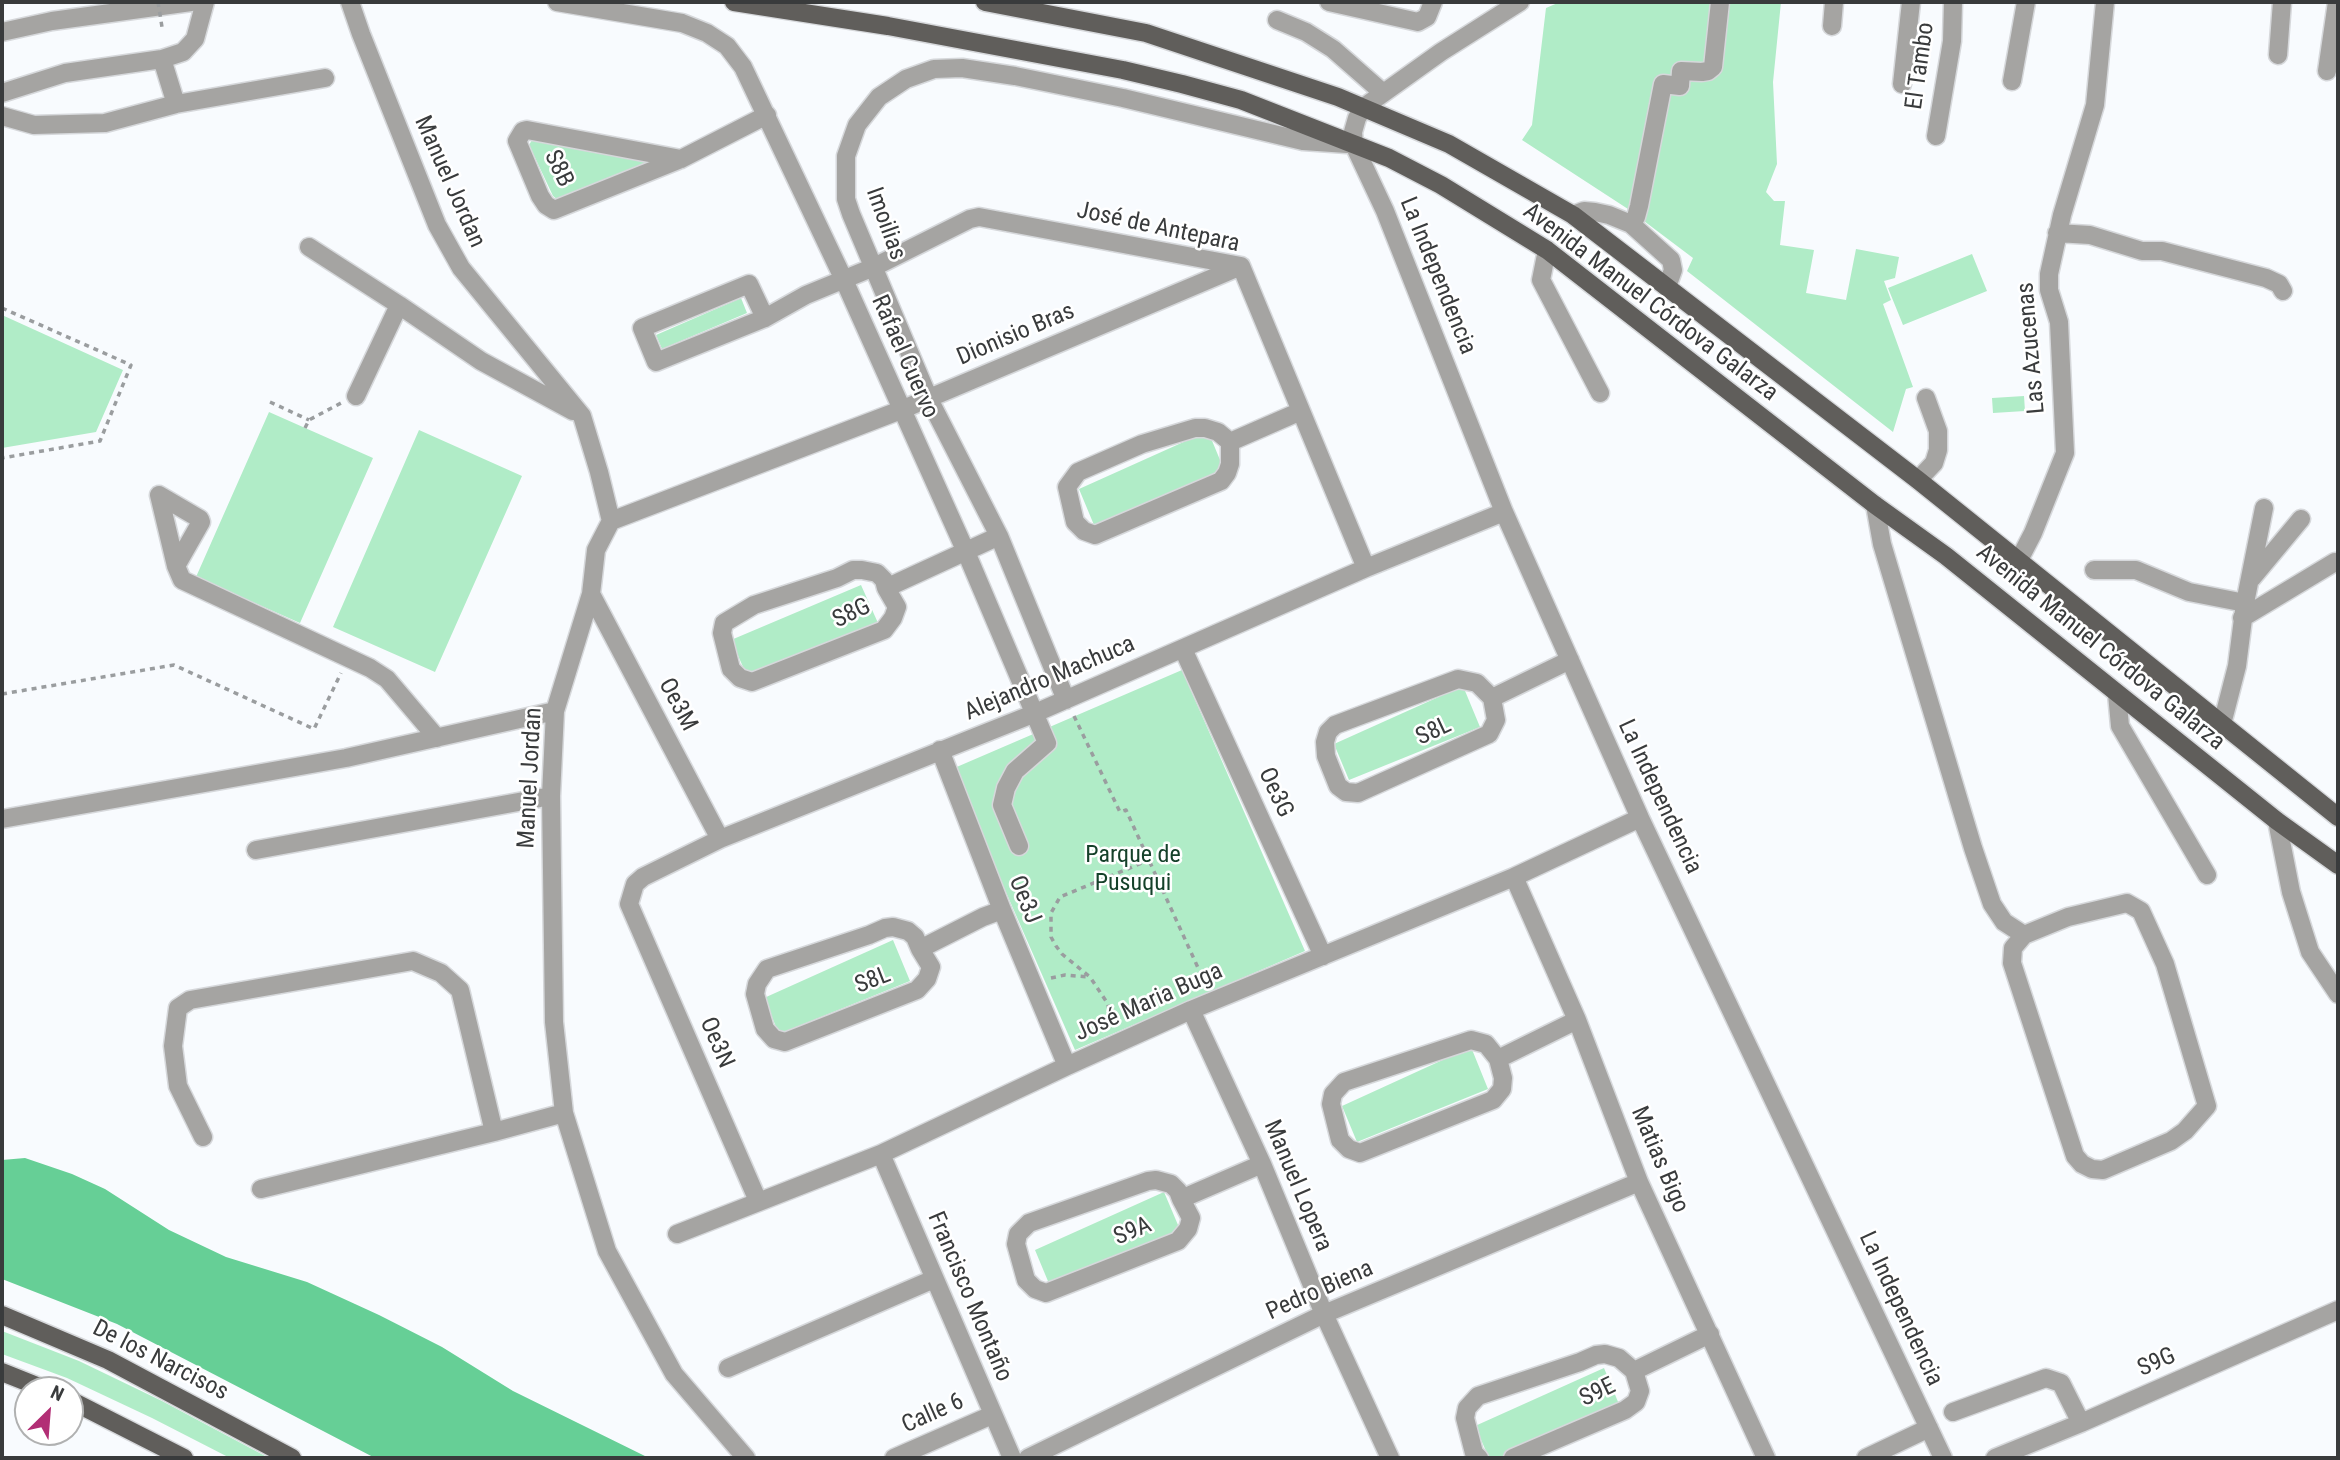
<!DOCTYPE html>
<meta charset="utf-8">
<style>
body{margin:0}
#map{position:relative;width:2340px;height:1460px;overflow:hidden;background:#f8fbfe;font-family:"Roboto Condensed",sans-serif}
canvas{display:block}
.frame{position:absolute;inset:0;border:4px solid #393b3c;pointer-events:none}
.north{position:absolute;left:14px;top:1376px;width:70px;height:70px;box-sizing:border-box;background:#fff;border:2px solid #b0b1b1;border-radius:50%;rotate:25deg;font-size:19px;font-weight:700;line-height:28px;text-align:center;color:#393b3c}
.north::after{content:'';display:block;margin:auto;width:24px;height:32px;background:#b22e75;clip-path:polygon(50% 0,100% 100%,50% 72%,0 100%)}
</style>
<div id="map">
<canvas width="2340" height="1460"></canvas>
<div class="frame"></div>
<div class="north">N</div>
</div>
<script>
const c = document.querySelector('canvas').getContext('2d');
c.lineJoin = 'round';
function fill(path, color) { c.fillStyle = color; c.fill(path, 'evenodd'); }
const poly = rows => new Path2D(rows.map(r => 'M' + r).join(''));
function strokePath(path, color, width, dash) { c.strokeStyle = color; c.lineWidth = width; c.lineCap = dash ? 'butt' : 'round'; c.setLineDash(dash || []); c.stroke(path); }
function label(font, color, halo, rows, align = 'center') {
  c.font = font + ' "Roboto Condensed",sans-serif'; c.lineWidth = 5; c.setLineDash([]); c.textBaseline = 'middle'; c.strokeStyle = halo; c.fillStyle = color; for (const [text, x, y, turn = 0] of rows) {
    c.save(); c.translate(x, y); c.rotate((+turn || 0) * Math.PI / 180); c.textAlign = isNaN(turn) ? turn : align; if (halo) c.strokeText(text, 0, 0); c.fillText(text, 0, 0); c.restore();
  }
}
fill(poly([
 [1560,2,1781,2,1773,82,1777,164,1766,192,1774,201,1785,201,1780,245,1814,250,1806,293,1846,300,1856,249,1899,257,1895,278,1884,281,1891,300,1883,304,1913,387,1906,389,1893,432,1687,271,1693,258,1628,209,1522,140,1532,125,1546,8],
 [538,139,645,159,647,162,646,165,558,200,553,196,529,145,532,140],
 [1972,254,1987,291,1903,325,1888,288],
 [741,298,747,313,662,349,656,335],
 [2,315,123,370,96,432,2,448],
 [2024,396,2025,411,1993,413,1992,398],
 [269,412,373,458,300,623,196,577],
 [419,430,522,476,435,672,333,627],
 [1208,431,1225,472,1094,525,1079,489],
 [861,585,878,623,748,678,731,640],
 [1182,670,1305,951,1075,1050,952,769],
 [1463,686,1480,727,1349,780,1334,744],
 [893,940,910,981,779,1034,764,998],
 [1471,1047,1488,1089,1357,1142,1342,1106],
 [1164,1192,1181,1232,1050,1286,1035,1250],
 [2,1331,79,1361,162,1401,269,1458,230,1458,152,1418,67,1378,2,1354],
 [1604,1368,1621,1409,1499,1458,1489,1458,1475,1426]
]), '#b0ecc7');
fill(poly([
 [25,1158,72,1174,105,1189,169,1230,226,1257,307,1282,379,1315,442,1347,513,1391,649,1458,375,1458,117,1324,2,1279,2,1160]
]), '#66cf96');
const minor = poly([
 [350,2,361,34,437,225,461,268,582,416,599,472,611,521,596,550,591,594,555,711,551,796,554,1022,564,1113,607,1251,674,1374,746,1458],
 [557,2,682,23,707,33,727,46,743,67,844,280,966,552,1047,743,1015,771,1006,788,1002,805,1019,846],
 [1329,2,1418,22,1427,17,1433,2],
 [1520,2,1441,52,1364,107,1357,118,1353,132,1354,145,1385,211,1504,512,1640,818,1943,1458],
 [1277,20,1306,32,1333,49,1382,92],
 [1832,26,1834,2],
 [2,32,52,21,191,2],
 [2278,55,2282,2],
 [162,59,176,104],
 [2327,71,2337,2],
 [2012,81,2026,2],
 [1902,84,1911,2],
 [2,93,65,73,162,59,183,52,195,39,205,2],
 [2,116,34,125,105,123,176,104,325,78],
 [1936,136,1952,41,1953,2],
 [681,159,527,130,523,131,517,141,540,196,546,205,554,210,681,159,767,115],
 [1573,215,1584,211,1595,212,1609,215,1631,224,1671,260,1673,270,1667,287],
 [1631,224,1636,217,1639,206,1663,84,1680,86,1681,71,1702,72,1708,71,1713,67,1720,2],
 [2057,233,2090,235,2142,251,2162,251,2266,278,2279,284,2283,291],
 [309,247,399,305,481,361,573,411],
 [1547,250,1541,280,1600,393],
 [1241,266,1366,568],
 [765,318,749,284,642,328,656,362,765,318,806,295,874,267,970,219,979,217,1241,266],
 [356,396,399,305],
 [1195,428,1205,428,1218,432,1230,442,1230,464,1227,473,1221,481,1095,535,1084,531,1075,522,1067,487,1078,472,1142,444,1195,428],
 [1230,442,1301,411],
 [1918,480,1934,463,1938,450,1938,431,1926,398],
 [1875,505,1882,544,1973,848,1992,904,2004,922,2024,935,2068,917,2127,903,2141,911,2165,964,2207,1106,2185,1131,2171,1141,2103,1170,2092,1169,2082,1164,2075,1156,2012,963,2013,948,2024,935],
 [611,521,901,410,1241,266],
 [2019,560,2033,533,2065,453,2059,322,2049,290,2049,274,2062,215,2095,105,2105,2],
 [176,566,201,522,200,519,159,495,176,566,182,580,370,668,387,679,437,738],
 [2094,570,2136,570,2189,592,2245,603],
 [2252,578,2301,519],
 [886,588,884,580,877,573,862,570,853,570,837,578,754,605,724,623,722,633,731,669,740,678,752,682,884,630,893,618,897,607,886,588,999,536],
 [591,594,720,839],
 [2242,618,2335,562],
 [1183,649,1323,956],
 [2117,694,2120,726,2207,875],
 [1492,698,1477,683,1458,679,1335,725,1328,732,1325,742,1326,756,1338,786,1346,792,1358,793,1489,734,1496,720,1492,698,1570,660],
 [1066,700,999,536,929,399,851,214,846,199,846,156,857,125,879,97,906,79,934,69,962,68,1015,76,1123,98,1303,141,1347,144],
 [2222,724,2237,666,2245,603,2264,508],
 [940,750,1002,910,1067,1066],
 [2,819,346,758,555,711],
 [2277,821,2291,892,2310,952,2338,994],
 [256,850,551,796],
 [1514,877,1577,1020,1639,1182,1766,1458],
 [920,949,915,937,908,931,893,927,885,928,869,935,767,969,757,984,755,994,765,1029,774,1039,785,1042,917,990,927,979,931,967,920,949,983,917,1002,910],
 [1191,1010,1262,1164,1324,1314,1390,1458],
 [1498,1059,1486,1044,1471,1040,1344,1082,1333,1094,1331,1104,1340,1140,1349,1149,1360,1153,1493,1100,1502,1089,1503,1078,1498,1059,1577,1020],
 [203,1137,178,1086,173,1046,178,1008,190,1000,413,961,441,973,460,990,494,1132],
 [881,1154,1012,1458],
 [261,1189,494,1132,564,1113],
 [1181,1199,1178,1191,1171,1184,1156,1180,1148,1181,1029,1223,1018,1234,1016,1244,1026,1280,1035,1289,1046,1293,1178,1241,1188,1229,1191,1218,1181,1199,1262,1164],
 [758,1201,629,904,635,884,643,877,720,839,1033,714,1366,568,1504,512],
 [677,1234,881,1154,1067,1066,1191,1010,1514,877,1640,818],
 [728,1368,934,1279],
 [1953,1412,2046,1378,2061,1383,2081,1423],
 [894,1458,992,1415],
 [1028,1458,1324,1314,1639,1182],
 [1479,1458,1474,1453,1465,1418,1467,1408,1478,1396,1580,1362,1596,1355,1605,1354,1619,1358,1634,1371],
 [1513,1458,1625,1410,1636,1402,1640,1391,1634,1371,1710,1334],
 [1866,1458,1929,1428],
 [1995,1458,2081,1423,2338,1310]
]);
const major = poly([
 [734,2,888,26,1123,70,1182,84,1241,100,1389,158,1441,185,1547,250,1875,505,1946,556,2277,821,2338,865],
 [985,2,1146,33,1338,97,1449,144,1573,215,1918,480,2338,817],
 [2,1315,108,1360,292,1458],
 [2,1372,47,1390],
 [70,1400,184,1458]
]);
strokePath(minor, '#d6d8db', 21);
strokePath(major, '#d6d8db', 21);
strokePath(poly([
 [2,308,131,365,100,441,2,458],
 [270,402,309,420],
 [305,428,309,420,341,403],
 [2,694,174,665,314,729,341,673],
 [1074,716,1120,812,1126,810,1205,983],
 [1051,978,1065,975,1088,977],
 [1104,1029,1109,1011,1108,1004,1090,977,1062,954,1056,946,1051,937,1051,913,1060,897,1149,860]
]), '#9a9d9f', 3.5, [5, 5]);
strokePath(minor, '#a5a4a2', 18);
strokePath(major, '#605e5b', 18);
strokePath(poly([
 [158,2,162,27]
]), '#9a9d9f', 3.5, [5, 5]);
label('24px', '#393b3c', '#fff', [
 ["El Tambo",1921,66,-82],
 ["S8B",558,169,64],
 ["Manuel Jordan",449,182,66],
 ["Imoilias",885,224,70],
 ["José de Antepara",1158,228,12],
 ["La Independencia",1437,276,68],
 ["Avenida Manuel Córdova Galarza",1650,303,37],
 ["Dionisio Bras",1016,335,-23],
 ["Las Azucenas",2032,348,-95],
 ["Rafael Cuervo",904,357,66],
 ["S8G",852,614,-26],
 ["Avenida Manuel Córdova Galarza",2100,648,39],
 ["Alejandro Machuca",1050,679,-23],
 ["Oe3M",677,705,62],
 ["S8L",1434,732,-25],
 ["Manuel Jordan",531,778,-87],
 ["Oe3G",1275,793,65],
 ["La Independencia",1659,797,65],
 ["Oe3J",1024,900,68],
 ["S8L",873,981,-21],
 ["José Maria Buga",1149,1003,-24],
 ["Oe3N",716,1043,67],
 ["Matias Bigo",1659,1160,67],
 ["Manuel Lopera",1297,1186,67],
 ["S9A",1133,1232,-22],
 ["Pedro Biena",1320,1291,-24],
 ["Francisco Montaño",969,1297,67],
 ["La Independencia",1900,1309,65],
 ["De los Narcisos",160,1361,27],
 ["S9G",2157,1363,-24],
 ["S9E",1598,1393,-26],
 ["Calle 6",933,1414,-24]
]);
label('24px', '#15412a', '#fff', [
 ["Parque de",1133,856],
 ["Pusuqui",1133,884]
]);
</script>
